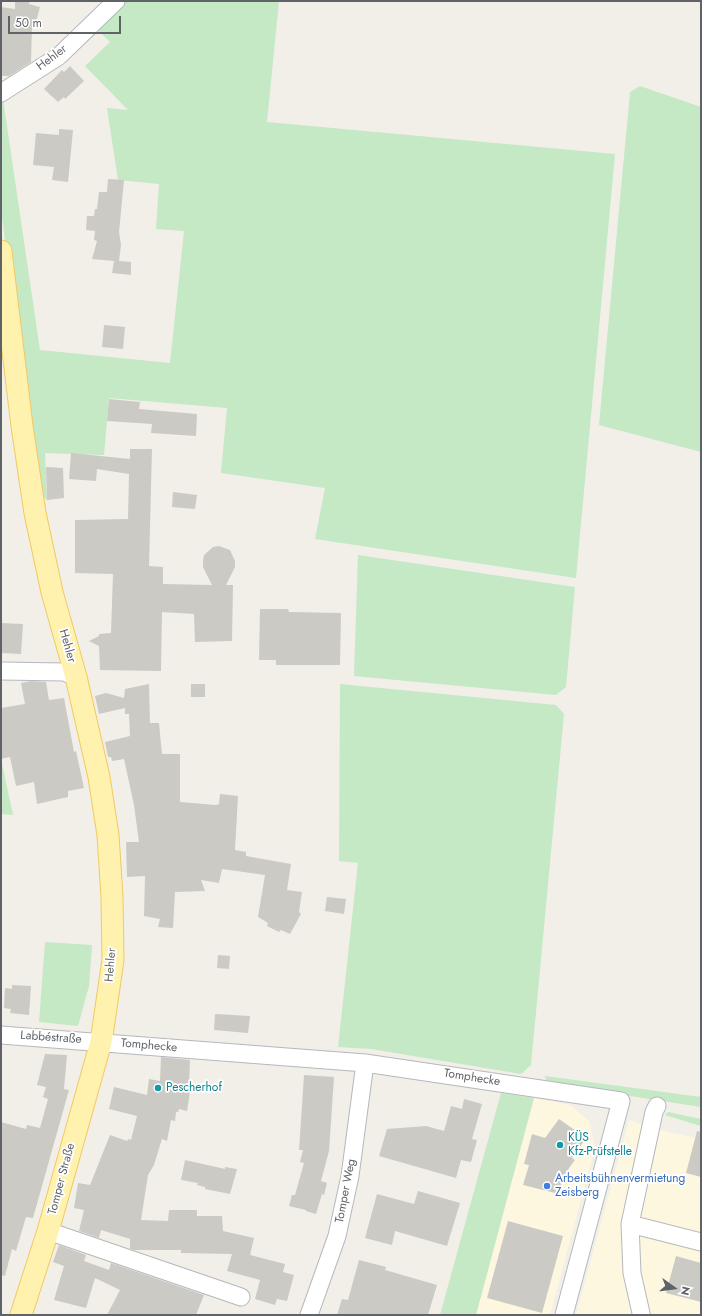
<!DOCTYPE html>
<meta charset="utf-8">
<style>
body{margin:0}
#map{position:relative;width:702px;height:1316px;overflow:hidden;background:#f1efe8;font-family:Jost,sans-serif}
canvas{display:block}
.frame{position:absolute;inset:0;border:2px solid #5f6368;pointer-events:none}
.north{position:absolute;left:654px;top:1268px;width:40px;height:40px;-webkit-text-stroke:3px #fff;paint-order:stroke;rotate:104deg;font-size:11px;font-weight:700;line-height:16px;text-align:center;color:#5f6368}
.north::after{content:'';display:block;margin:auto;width:14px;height:18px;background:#5f6368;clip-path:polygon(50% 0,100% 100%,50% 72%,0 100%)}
.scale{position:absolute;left:8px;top:16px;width:113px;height:18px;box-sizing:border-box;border:2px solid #5f6368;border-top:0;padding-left:5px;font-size:12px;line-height:14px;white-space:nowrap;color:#5f6368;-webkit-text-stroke:3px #fff;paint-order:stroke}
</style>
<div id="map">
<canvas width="702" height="1316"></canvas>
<div class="frame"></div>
<div class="north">N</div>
<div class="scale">50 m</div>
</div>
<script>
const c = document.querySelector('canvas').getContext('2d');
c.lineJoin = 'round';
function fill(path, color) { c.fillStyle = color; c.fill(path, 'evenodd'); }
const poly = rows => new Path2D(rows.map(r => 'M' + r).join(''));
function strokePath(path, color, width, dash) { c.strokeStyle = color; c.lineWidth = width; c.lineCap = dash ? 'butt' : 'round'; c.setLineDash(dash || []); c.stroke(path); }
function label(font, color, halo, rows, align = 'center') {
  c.font = font + ' Jost,sans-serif'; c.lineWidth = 3.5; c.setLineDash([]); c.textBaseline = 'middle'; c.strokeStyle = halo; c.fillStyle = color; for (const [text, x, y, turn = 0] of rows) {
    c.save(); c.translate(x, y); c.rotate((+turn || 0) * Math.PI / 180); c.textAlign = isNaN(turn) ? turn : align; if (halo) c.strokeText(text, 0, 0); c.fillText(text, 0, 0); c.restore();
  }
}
fill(poly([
 [534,1098,570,1105,589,1121,595,1148,550,1315,476,1315],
 [629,1120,651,1128,701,1139,701,1315,576,1315]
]), '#fef7e0');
fill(poly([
 [124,1,279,1,267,122,615,154,576,578,315,539,325,488,221,473,227,408,109,398,104,455,45,453,47,500,43,496,30,446,1,208,1,100,3,99,40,350,170,363,184,231,156,229,159,184,118,180,107,108,128,110,85,66,110,42,96,28],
 [640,86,701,107,701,452,599,425,630,92],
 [358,555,575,587,566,687,556,695,354,676],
 [340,684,556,705,564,714,531,1065,521,1074,371,1049,338,1047,358,863,339,861],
 [1,759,13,815,1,814],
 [45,942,92,945,89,986,78,1026,39,1022],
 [545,1076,701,1097,701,1107,547,1083],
 [501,1093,534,1098,476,1315,440,1315],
 [668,1112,701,1119,701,1126,665,1115]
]), '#c5e8c5');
fill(poly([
 [15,1,29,1,29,4,40,7,35,26,32,25,31,62,9,76,1,76,1,7,15,9],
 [70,66,84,81,65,99,64,97,58,102,44,89,62,70,64,72],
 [59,129,73,130,68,182,52,180,54,167,33,165,36,133,59,135],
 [108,179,124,180,119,232,121,245,119,261,131,262,131,275,112,273,114,261,92,259,97,241,94,240,95,231,86,230,87,216,94,216,95,209,97,209,99,192,107,192],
 [104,325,125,327,123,349,102,347],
 [109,399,140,402,139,409,197,414,196,436,151,433,152,424,107,421],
 [130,449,152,449,149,566,163,567,163,584,212,585,203,567,203,561,204,555,213,547,219,546,230,550,235,561,235,567,226,585,233,585,232,641,195,642,194,614,162,612,161,671,100,670,99,646,89,641,99,636,99,634,111,633,113,574,75,573,75,520,128,519,129,474,97,469,96,481,69,479,71,453,130,459],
 [46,467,63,468,64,498,47,500],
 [173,492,197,495,195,509,172,507],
 [260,609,288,609,289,612,341,613,340,665,276,665,276,660,259,660],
 [1,623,23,624,21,654,1,653],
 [31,681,46,682,49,700,64,698,74,752,76,751,84,788,68,791,68,797,37,804,34,782,16,786,10,757,1,759,1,708,25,704,21,683],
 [149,684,150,723,159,723,162,754,180,754,180,802,216,805,219,804,220,794,238,796,235,850,246,852,246,856,291,864,287,890,302,892,299,912,301,914,290,934,281,930,279,932,267,926,268,923,258,917,265,875,222,869,219,883,201,880,205,891,175,892,173,928,158,927,160,919,144,916,145,876,127,877,126,842,139,842,134,805,124,759,112,761,111,757,108,757,105,742,130,736,129,714,125,714,125,708,99,714,95,696,106,693,124,698,125,689],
 [191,684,205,684,205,697,191,697],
 [327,897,346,899,344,914,325,911],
 [218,955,230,956,229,969,217,968],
 [12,985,31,986,29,1015,10,1013,11,1009,4,1008,5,988,12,989],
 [215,1014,250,1016,248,1033,214,1030],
 [45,1054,67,1055,64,1089,69,1090,33,1218,26,1217,16,1251,12,1249,5,1276,1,1275,1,1122,26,1129,27,1125,40,1128,48,1099,43,1097,46,1087,37,1085],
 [161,1057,190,1060,189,1085,191,1085,187,1111,179,1109,178,1112,176,1112,175,1121,171,1120,167,1141,162,1139,154,1165,148,1175,141,1220,168,1221,169,1210,197,1210,197,1216,222,1216,223,1231,254,1238,250,1255,285,1264,283,1272,294,1275,287,1301,277,1299,275,1305,255,1299,260,1280,227,1271,232,1254,181,1253,181,1250,134,1250,130,1249,130,1239,101,1230,99,1238,79,1231,84,1210,74,1208,78,1183,90,1185,110,1135,127,1141,128,1139,131,1140,137,1116,109,1109,114,1087,147,1095,149,1079,160,1081],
 [304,1075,334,1077,329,1151,321,1181,327,1183,324,1195,322,1194,316,1214,306,1211,306,1210,289,1206,292,1195,295,1195,304,1163,300,1162,303,1150,299,1150],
 [464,1099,482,1104,472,1139,477,1140,471,1162,461,1160,456,1178,379,1156,387,1129,426,1126,444,1131,451,1106,462,1109],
 [559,1119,586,1138,572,1158,575,1160,564,1175,559,1194,523,1185,529,1165,524,1164,532,1134,545,1138],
 [697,1131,701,1132,701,1177,686,1173],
 [185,1160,225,1169,225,1167,237,1169,230,1194,205,1189,205,1187,197,1185,198,1183,181,1180],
 [418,1191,460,1203,447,1246,395,1231,392,1245,365,1238,377,1194,414,1204],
 [508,1221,563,1236,542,1313,487,1298],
 [59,1245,86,1255,84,1261,109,1270,111,1263,204,1295,196,1315,107,1315,120,1290,95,1278,86,1308,54,1300,64,1266,53,1262],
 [676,1256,701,1263,701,1302,666,1293],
 [359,1260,386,1267,385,1270,437,1285,428,1315,337,1315,342,1299,348,1300]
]), '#cccac5');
const minor = poly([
 [1,93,59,56,116,1],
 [1,671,64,672,76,677],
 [1,1035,365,1063,621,1101,564,1315],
 [630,1224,701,1242],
 [48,1231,241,1297],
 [641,1313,632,1273,630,1224,654,1112,657,1106],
 [309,1315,337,1236,350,1176,365,1063]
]);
const major = poly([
 [1,251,22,426,35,513,52,592,76,677,99,777,108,835,112,897,113,960,101,1042,48,1231,21,1315]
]);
strokePath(minor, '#b5b8bc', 19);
strokePath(major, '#f2c960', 23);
strokePath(minor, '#fff', 17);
strokePath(major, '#fff2af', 21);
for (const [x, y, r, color] of [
 [158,1088,4,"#0f9aa8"],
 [560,1145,4,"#0f9aa8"],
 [547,1186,4,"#3f7fe0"]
]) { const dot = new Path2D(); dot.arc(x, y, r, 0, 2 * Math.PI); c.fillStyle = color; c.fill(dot); strokePath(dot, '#fff', 1.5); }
label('12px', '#5f6368', '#fff', [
 ["Hehler",52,58,-37],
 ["Hehler",67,646,74],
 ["Hehler",111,965,-85],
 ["Labbéstraße",51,1038,4],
 ["Tomphecke",149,1046,5],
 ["Tomphecke",472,1078,9],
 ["Tomper Straße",62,1179,-75],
 ["Tomper Weg",346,1191,-79]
]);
label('12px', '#0d838f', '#fff', [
 ["Pescherhof",166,1088],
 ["KÜS",568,1138],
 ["Kfz-Prüfstelle",568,1152]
], 'left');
label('12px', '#366cbe', '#fff', [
 ["Arbeitsbühnenvermietung",555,1179],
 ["Zeisberg",555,1193]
], 'left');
</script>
